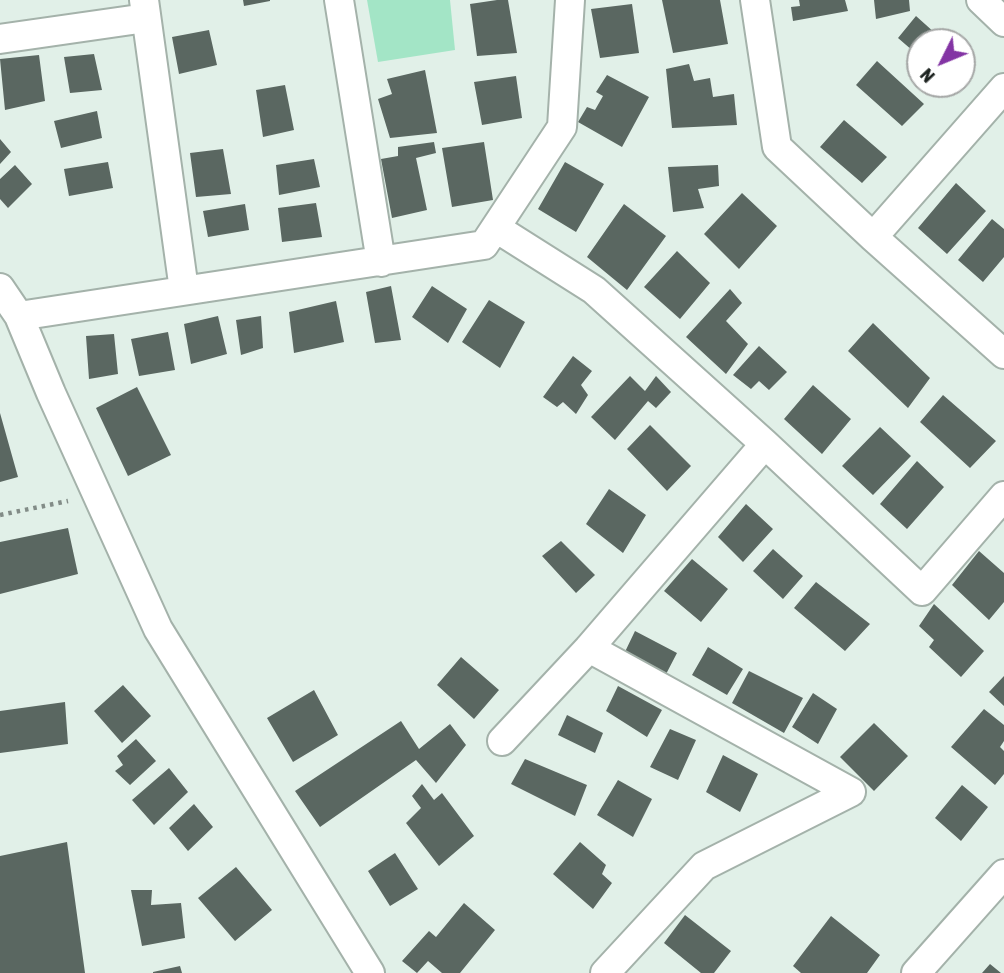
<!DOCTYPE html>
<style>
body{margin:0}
#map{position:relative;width:1004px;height:973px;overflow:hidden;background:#e1f0e8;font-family:"Asap Condensed",sans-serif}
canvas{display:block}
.north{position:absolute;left:906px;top:28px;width:70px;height:70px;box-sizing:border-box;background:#fff;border:2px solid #a5a7a6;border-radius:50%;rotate:227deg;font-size:19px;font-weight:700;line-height:28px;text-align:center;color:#1d2320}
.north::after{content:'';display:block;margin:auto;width:24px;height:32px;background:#8334a4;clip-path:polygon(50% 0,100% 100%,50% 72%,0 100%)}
</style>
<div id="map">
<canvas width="1004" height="973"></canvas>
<div class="north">N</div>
</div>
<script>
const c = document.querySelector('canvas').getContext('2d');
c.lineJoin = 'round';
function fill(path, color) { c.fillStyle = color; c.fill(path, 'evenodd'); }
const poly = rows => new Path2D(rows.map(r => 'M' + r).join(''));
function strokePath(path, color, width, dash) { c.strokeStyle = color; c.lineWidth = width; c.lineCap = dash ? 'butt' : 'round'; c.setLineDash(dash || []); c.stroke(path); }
fill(poly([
 [367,0,450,0,455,50,378,62]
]), '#a3e5c6');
fill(poly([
 [243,0,270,0,270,1,244,6],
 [497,0,508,0,517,53,477,56,470,4],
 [662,0,720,0,728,44,673,53],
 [799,0,845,0,848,11,793,21,791,7,800,6],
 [874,0,909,0,910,11,876,19],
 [632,4,639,53,600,58,591,9],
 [916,16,945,42,920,42,920,57,898,38],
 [209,30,217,65,179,74,172,37],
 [94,54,102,90,70,93,64,57],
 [39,55,45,101,5,110,0,59],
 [877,61,924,104,902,126,856,85],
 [689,64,694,81,710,78,713,97,734,94,737,125,672,128,666,69],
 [425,70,437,133,390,138,378,99,392,94,387,79],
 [607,75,649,97,622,147,578,122,587,107,595,110,603,96,596,92],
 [516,76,522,118,482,125,474,82],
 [285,85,294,130,263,137,256,90],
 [97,111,102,138,61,148,54,121],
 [844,120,887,157,862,183,820,147],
 [0,139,11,152,0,164],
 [434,142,436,153,416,158,427,210,392,218,381,159,398,156,398,147],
 [484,142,493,200,452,207,442,148],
 [223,149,231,194,196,197,190,153],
 [314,159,320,187,279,195,276,165],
 [108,162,113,188,69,196,64,169],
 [565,162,604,184,576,232,538,209],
 [15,165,32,184,8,208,0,199,0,179],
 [718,165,719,186,698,189,704,208,673,212,668,167],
 [956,183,986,211,947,254,918,228],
 [742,193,777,226,739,269,704,234],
 [316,203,322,237,282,242,278,208],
 [245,204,249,230,208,237,203,211],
 [624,204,666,236,627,290,587,257],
 [992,219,1004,229,1004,257,983,282,958,260],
 [677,251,710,283,680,319,644,287],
 [391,286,401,340,375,343,366,292],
 [432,286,467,309,448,343,412,317],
 [730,289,742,303,726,321,748,344,726,374,686,337],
 [489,300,525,322,500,368,462,342],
 [336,301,344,342,294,353,289,312],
 [218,316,227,354,191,364,184,324],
 [261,316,263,348,241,355,236,320],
 [873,323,930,378,908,408,848,351],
 [168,332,175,370,139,376,131,339],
 [114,334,118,374,89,379,86,336],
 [759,346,787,372,769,390,759,381,751,389,733,375],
 [573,356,592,371,581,385,588,395,576,414,563,402,557,407,543,397],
 [630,376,645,391,656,376,671,392,656,408,648,401,615,440,591,417],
 [813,385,851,419,822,454,784,419],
 [137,387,171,455,128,476,96,408],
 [943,395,996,441,970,468,920,422],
 [0,413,18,477,0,482],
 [650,425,691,466,667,491,627,449],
 [880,427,911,456,873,495,842,466],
 [917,461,944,487,907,529,880,504],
 [609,489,646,515,623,553,586,524],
 [746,504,773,529,743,562,718,537],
 [68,528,78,574,0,594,0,542],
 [561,541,595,575,576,593,542,556],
 [773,549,803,576,783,599,753,571],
 [979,551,1004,573,1004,602,989,620,952,585],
 [692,559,728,589,701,622,664,591],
 [816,582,870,624,845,651,794,608],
 [934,604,984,651,961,677,929,647,934,640,919,626],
 [635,631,677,653,664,678,623,656],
 [708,647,743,669,727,695,692,675],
 [461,657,499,690,474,719,437,685],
 [749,671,803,698,784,733,732,703],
 [1004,676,1004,706,989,692],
 [123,685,151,716,122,743,94,711],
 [618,686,662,710,647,737,606,711],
 [314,690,338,735,293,762,267,718],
 [813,693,837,709,818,744,792,727],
 [65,702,68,744,0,753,0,711],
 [984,709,1004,725,1004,741,1000,747,1004,751,1004,774,995,785,951,747],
 [567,715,603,733,595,753,558,735],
 [401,721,419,749,450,724,466,745,436,783,416,760,320,827,295,791],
 [874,723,908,756,874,791,840,757],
 [670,729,696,740,678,780,650,767],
 [136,739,156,761,130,785,115,771,123,765,117,756],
 [723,755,758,774,740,812,706,792],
 [525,759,587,785,575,816,511,784],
 [169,768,188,792,154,825,132,800],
 [618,780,652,799,633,837,597,815],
 [422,784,434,800,442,793,474,836,439,866,406,823,421,808,412,796],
 [962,785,988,807,961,841,935,818],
 [194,804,213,827,188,851,169,828],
 [67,842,85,973,0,973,0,856],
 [580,842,606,865,602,874,612,883,593,909,553,874],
 [395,853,418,889,390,906,368,871],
 [236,867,272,910,235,941,198,898],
 [131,890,152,890,151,905,181,903,185,938,142,946],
 [464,903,495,930,460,973,442,973,428,961,417,973,402,961,429,931,436,937],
 [685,915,731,951,714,973,701,973,664,943],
 [831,916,880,955,867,973,801,973,793,966],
 [990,964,1001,973,982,973],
 [180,966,182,973,153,973,153,972]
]), '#5a6761');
const minor = poly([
 [144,0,184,290],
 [339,0,381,262],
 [755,0,777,147,873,237,1004,354],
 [981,0,1004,22],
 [0,39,146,18],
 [496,228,594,290,765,444,922,591,1004,496],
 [873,237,1004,88],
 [0,288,19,316,51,393,158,629,370,973],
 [19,316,484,245,562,127,570,0],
 [589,648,851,792,704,866,605,973],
 [502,741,589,648,765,444],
 [916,973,1004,874]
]);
strokePath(minor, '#a4b2aa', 32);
strokePath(poly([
 [0,515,68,501]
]), '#828c87', 4.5, [3.5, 5]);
strokePath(minor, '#fff', 28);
</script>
